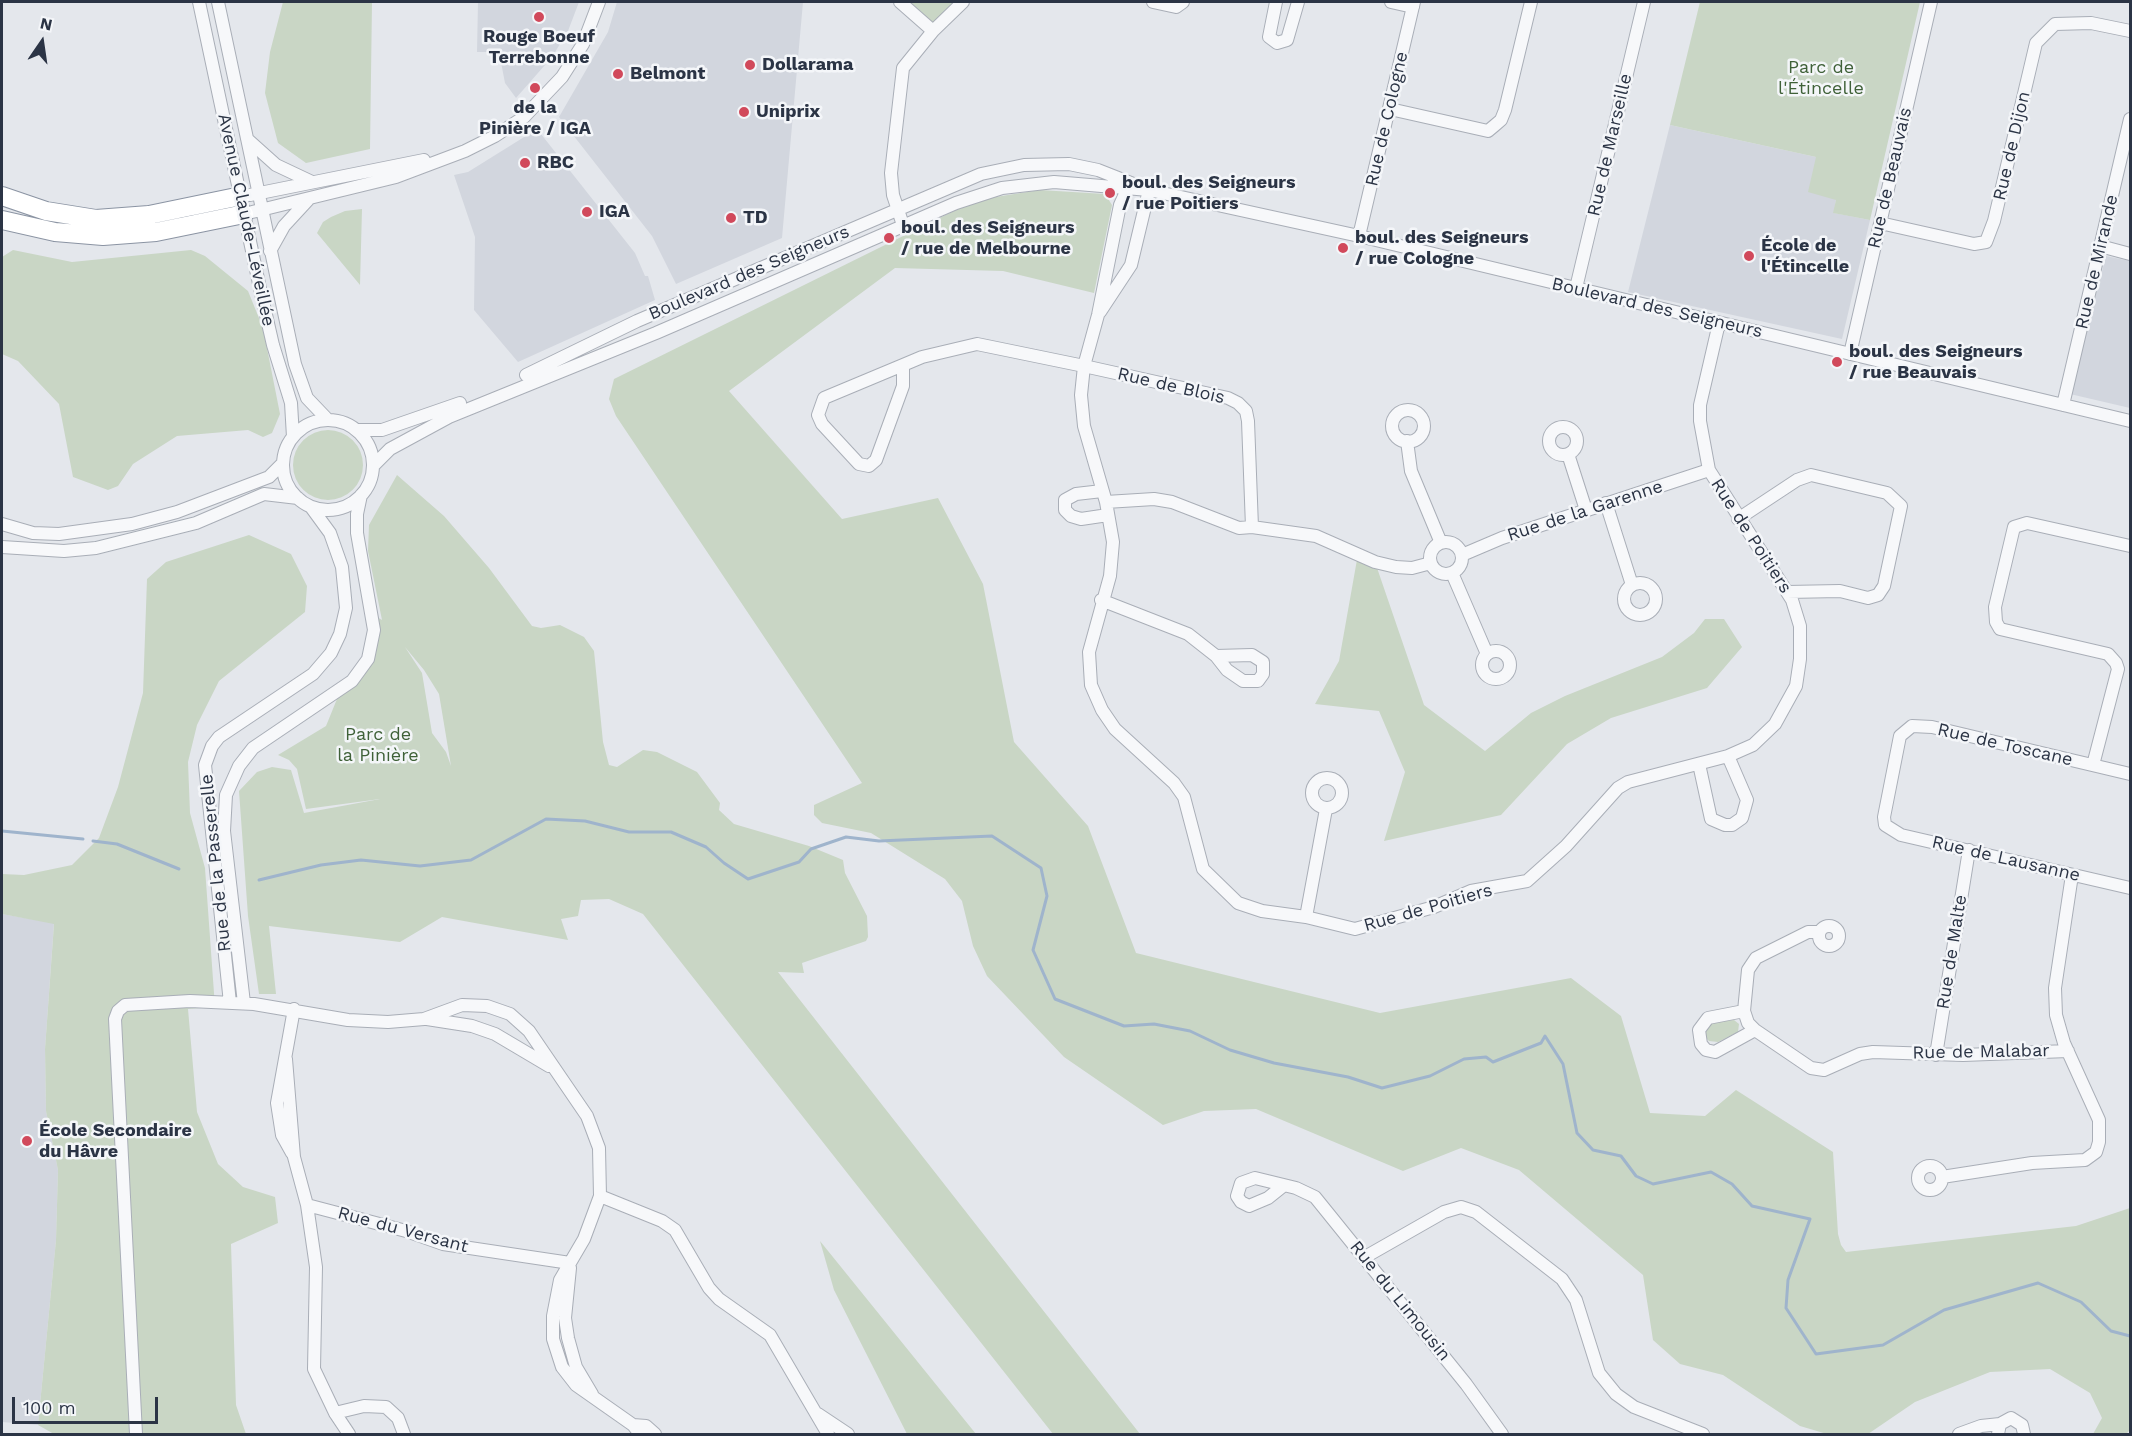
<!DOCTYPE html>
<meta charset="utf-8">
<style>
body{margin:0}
#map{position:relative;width:2132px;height:1436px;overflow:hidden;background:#e4e7ec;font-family:"Work Sans",sans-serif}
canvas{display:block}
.frame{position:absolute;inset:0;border:3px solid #2b3445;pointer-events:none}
.north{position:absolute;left:12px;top:12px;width:60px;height:60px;-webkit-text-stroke:4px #f4f6f9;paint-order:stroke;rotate:13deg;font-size:16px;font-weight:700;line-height:24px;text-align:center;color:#2b3445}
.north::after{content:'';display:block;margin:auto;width:21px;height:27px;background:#2b3445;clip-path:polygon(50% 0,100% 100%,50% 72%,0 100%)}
.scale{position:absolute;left:12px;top:1397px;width:146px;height:27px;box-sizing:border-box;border:3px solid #2b3445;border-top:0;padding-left:8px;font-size:18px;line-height:21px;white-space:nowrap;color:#2b3445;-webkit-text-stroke:4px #f4f6f9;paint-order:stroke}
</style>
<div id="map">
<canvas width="2132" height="1436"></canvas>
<div class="frame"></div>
<div class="north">N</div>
<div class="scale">100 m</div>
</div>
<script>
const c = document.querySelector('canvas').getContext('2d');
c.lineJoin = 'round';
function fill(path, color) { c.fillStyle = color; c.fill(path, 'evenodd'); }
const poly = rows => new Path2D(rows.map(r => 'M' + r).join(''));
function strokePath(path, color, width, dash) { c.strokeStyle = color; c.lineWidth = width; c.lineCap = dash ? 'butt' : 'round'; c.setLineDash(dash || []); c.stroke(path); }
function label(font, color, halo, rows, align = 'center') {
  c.font = font + ' "Work Sans",sans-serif'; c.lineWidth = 5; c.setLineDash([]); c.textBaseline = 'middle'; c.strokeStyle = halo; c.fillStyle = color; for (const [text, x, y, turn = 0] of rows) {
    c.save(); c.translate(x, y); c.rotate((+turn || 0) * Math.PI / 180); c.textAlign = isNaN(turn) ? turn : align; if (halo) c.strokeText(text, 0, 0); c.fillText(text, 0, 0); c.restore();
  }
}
fill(poly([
 [478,2,579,2,568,31,552,57,516,98,505,83,499,52,477,52],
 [617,2,803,2,782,238,676,284,652,236,559,117,608,32],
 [1670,125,1816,157,1836,200,1834,213,1870,220,1842,339,1628,292],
 [537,129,635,253,645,276,648,276,655,300,518,362,474,310,475,237,454,175,468,172],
 [2106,256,2130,261,2130,408,2070,394],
 [2,914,54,923,45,1049,46,1111,58,1170,56,1240,38,1425,2,1422]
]), '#d2d6de');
fill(poly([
 [283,2,372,2,370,149,306,163,278,143,265,93,270,52],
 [900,2,963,2,933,31],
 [1700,2,1920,2,1870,220,1833,213,1836,200,1808,192,1816,157,1670,125],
 [1040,190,1105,194,1112,205,1094,293,1003,271,895,268,729,391,842,519,938,498,983,584,1014,742,1088,826,1136,953,1380,1013,1571,978,1621,1016,1650,1113,1705,1116,1736,1090,1833,1152,1838,1234,1841,1245,1846,1252,2076,1226,2130,1208,2130,1430,2126,1434,2093,1434,2102,1418,2090,1393,2050,1369,1990,1372,1915,1402,1868,1434,1827,1434,1800,1426,1723,1375,1680,1364,1653,1340,1643,1275,1519,1170,1461,1148,1403,1171,1256,1109,1204,1111,1163,1125,1064,1057,987,976,973,946,962,901,945,879,871,833,822,823,814,815,814,805,862,783,616,416,609,399,614,379,976,200],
 [362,209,360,285,317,233,323,222,331,217,345,211],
 [13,250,72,262,191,250,205,256,248,291,263,328,280,414,272,433,263,437,248,430,177,436,133,464,118,486,108,490,73,477,59,404,18,361,2,354,2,257],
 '293 465a35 35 0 1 1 70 0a35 35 0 1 1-70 0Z',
 [397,475,444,516,489,568,532,626,541,628,560,625,584,637,594,651,603,742,609,765,617,767,643,750,657,752,697,772,720,803,719,810,734,824,809,846,843,860,845,873,867,916,868,937,866,941,802,963,804,973,778,972,1140,1434,1053,1434,643,914,609,899,581,900,578,916,561,919,568,940,442,917,400,942,269,926,276,994,259,994,248,916,239,791,257,772,272,767,291,770,304,813,380,799,306,809,297,769,289,760,278,755,326,726,337,699,362,678,375,654,377,617,382,620,368,551,369,525],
 [405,647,424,670,439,694,451,766,446,752,432,733,422,673],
 [249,535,291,554,307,586,305,612,219,681,197,725,188,762,190,813,205,868,215,1007,188,1009,197,1112,218,1164,243,1187,275,1197,278,1223,231,1244,236,1405,246,1434,54,1434,38,1425,56,1240,58,1170,46,1111,45,1049,54,924,2,914,2,874,24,875,72,865,99,838,118,787,143,693,147,579,166,562],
 [1358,554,1375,562,1424,705,1485,751,1531,713,1565,696,1662,657,1694,633,1705,619,1724,619,1742,647,1707,688,1611,718,1567,744,1501,815,1384,841,1405,772,1379,711,1315,704,1339,661],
 [1734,1020,1739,1024,1738,1032,1718,1042,1709,1041,1705,1037,1706,1029,1712,1022],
 [820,1241,976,1434,907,1434,834,1290]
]), '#c9d6c5');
strokePath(poly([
 [2,831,83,839],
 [93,841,117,844,179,869],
 [259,880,321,865,361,860,420,866,471,860,546,819,585,821,629,832,671,832,706,847,724,863,748,879,799,862,811,849,846,837,879,841,992,836,1041,868,1047,896,1033,950,1055,999,1124,1026,1154,1024,1190,1031,1230,1050,1274,1063,1348,1077,1382,1088,1430,1076,1464,1059,1486,1057,1493,1062,1541,1043,1545,1036,1563,1064,1577,1133,1593,1150,1621,1156,1636,1176,1653,1184,1711,1172,1732,1184,1752,1206,1810,1219,1788,1280,1786,1308,1816,1354,1883,1345,1944,1310,2038,1283,2081,1302,2111,1331,2130,1336]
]), '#9fb4cc', 3);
const minor = poly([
 [199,2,261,293,273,345,291,403,293,437],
 [218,2,295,364,307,398,328,420],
 [900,2,933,31],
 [1153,2,1176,7,1183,2],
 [1276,2,1269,37,1277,43,1287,40,1298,2],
 [1391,2,1413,7],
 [1390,109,1488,131,1494,126,1501,120,1505,110,1531,2],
 [247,139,276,165,312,182],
 [1130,183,1120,205,1098,315,1084,366,1081,395,1084,426,1106,502,1113,542,1110,576,1089,652,1091,685,1102,710,1115,729,1174,783,1184,797,1203,869,1238,903,1262,911,1306,917,1355,929,1434,907,1471,891,1527,881,1566,846,1618,788,1628,782,1728,756,1753,745,1775,724,1796,686,1800,659,1800,626,1792,600,1709,470,1700,421,1700,405,1719,323],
 [250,195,424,160],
 [244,214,396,177,465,151,495,136,524,117,562,77,583,44,599,2],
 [1880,223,1974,244,1986,242,1994,221,2036,43,2055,24,2091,23,2130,31],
 [903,225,893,195,891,173,903,68,933,31,963,2],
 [1359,236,1414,2],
 [2100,246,2130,254],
 [270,251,284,226,308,200],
 [1576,288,1644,2],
 [1100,312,1131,265,1149,190],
 [1850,354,1931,2],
 [903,365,903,386,876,460,869,466,859,464,822,424,818,415,824,398,903,365,922,357,977,344,1084,366,1228,398,1238,403,1246,411,1248,421,1252,527],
 [526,375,637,321,981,174,1024,165,1069,164,1098,170,1136,185],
 [2063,405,2130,119],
 '1392 426a16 16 0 1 1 32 0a16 16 0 1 1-32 0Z',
 '283 465a45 45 0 1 1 90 0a45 45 0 1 1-90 0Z',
 '1549 441a14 14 0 1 1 28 0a14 14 0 1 1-28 0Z',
 [358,430,382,430,460,403],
 [1407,441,1411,471,1441,543],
 [1568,454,1586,510],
 [373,466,390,449,449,417,656,333,956,203,1002,188,1054,182,1149,190,1359,236,2130,421],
 [1102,491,1076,494,1065,500,1065,510,1071,516,1081,519,1108,515],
 [1106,502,1154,499,1172,502,1239,528,1252,527,1316,536,1375,562,1396,567,1412,568,1431,563],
 [1606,503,1632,585],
 [1738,519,1797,480,1811,475,1887,493,1901,506,1884,586,1878,595,1868,598,1840,591,1787,592],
 [2,524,33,533,59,534,132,524,177,512,269,477,283,463],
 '1430 558a16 16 0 1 1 32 0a16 16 0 1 1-32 0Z',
 [2,547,64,551,96,548,196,523,264,494,298,498],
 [1462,555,1502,538,1709,470],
 [1452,573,1487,654],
 '1624 599a16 16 0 1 1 32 0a16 16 0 1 1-32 0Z',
 [1101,600,1188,634,1216,656,1227,670,1243,681,1258,681,1263,674,1263,662,1252,655,1216,656],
 '1482 665a14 14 0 1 1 28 0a14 14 0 1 1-28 0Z',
 [1699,764,1711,819,1725,825,1732,825,1742,818,1747,800,1728,756],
 [2093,765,2118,669,2116,663,2108,654,2000,629,1996,622,1995,607,2014,527,2027,523,2130,546],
 [2130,774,1932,727,1912,726,1900,736,1884,817,1885,825,1901,835,2130,888],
 '1312 793a15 15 0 1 1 30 0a15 15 0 1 1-30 0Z',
 [1306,917,1326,809],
 '1819 936a10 10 0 1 1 20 0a10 10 0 1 1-20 0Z',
 [1819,932,1808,932,1756,958,1748,970,1744,1011,1748,1023,1755,1030,1811,1068,1824,1070,1860,1054,1873,1052,1963,1055,2068,1051],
 [230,1003,205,765,212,746,219,737,313,674,331,653,340,634,346,608,342,567,330,533,311,507],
 [244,1003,224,831,226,795,239,766,253,748,352,681,368,659,374,630,357,533,357,514,361,495],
 [1744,1011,1708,1018,1699,1030,1701,1044,1706,1050,1715,1052,1755,1030],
 [427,1019,472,1026,495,1034,549,1066],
 [1936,1055,1969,850],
 [286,1059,294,1157,307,1205,316,1267,314,1369,335,1413,349,1434],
 [292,1153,282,1135,277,1103,294,1009],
 '1918 1178a12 12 0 1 1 24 0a12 12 0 1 1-24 0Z',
 [1942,1177,2032,1163,2085,1160,2096,1152,2099,1142,2099,1120,2064,1043,2056,1015,2055,988,2072,875],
 [1283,1186,1268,1198,1249,1206,1241,1202,1237,1196,1241,1183,1255,1178,1296,1188,1315,1197,1466,1384,1502,1434],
 [600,1196,662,1221,675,1230,709,1288,719,1299,770,1335,828,1434],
 [307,1205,406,1231,443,1244,570,1263],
 [1365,1257,1444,1212,1461,1207,1476,1212,1562,1279,1576,1300,1599,1373,1616,1394,1634,1407,1703,1434],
 [570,1268,565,1318,568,1338,576,1367,592,1394],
 [335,1413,364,1406,386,1407,398,1418,404,1434],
 [818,1414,848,1434],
 [633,1425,646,1426,655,1434],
 [136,1434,115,1019,118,1011,125,1005,190,1001,254,1004,348,1020,388,1022,424,1019,462,1005,487,1006,510,1014,529,1031,587,1116,599,1148,600,1196,584,1239,560,1280,553,1316,553,1339,562,1367,576,1385,633,1425,640,1434],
 [1959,1434,1981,1426,2000,1424],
 [1998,1434,2000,1424,2011,1418,2022,1425,2024,1434]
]);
const highway = poly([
 [2,196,46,211,96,219,149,215,241,196],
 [2,220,55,232,103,236,156,232,244,214]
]);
strokePath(minor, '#a9aeb7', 14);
strokePath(highway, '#8b94a3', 20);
strokePath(minor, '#f7f8fa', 12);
strokePath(highway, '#fff', 18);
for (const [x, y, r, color] of [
 [539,17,6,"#d1495b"],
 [750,65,6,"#d1495b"],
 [618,74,6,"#d1495b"],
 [535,88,6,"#d1495b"],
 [744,112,6,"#d1495b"],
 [525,163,6,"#d1495b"],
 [1110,193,6,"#d1495b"],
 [587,212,6,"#d1495b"],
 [731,218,6,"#d1495b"],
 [889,238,6,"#d1495b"],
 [1343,248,6,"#d1495b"],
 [1749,256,6,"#d1495b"],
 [1837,362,6,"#d1495b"],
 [27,1141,6,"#d1495b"]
]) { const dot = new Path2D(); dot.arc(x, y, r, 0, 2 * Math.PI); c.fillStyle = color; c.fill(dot); strokePath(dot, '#f4f6f9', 2); }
label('bold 18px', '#2b3445', '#f4f6f9', [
 ["Rouge Boeuf",539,37,"center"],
 ["Terrebonne",539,58,"center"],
 ["Dollarama",762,65],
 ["Belmont",630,74],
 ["de la",535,108,"center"],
 ["Pinière / IGA",535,129,"center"],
 ["Uniprix",756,112],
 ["RBC",537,163],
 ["boul. des Seigneurs",1122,183],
 ["/ rue Poitiers",1122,204],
 ["IGA",599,212],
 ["TD",743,218],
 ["boul. des Seigneurs",901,228],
 ["/ rue de Melbourne",901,249],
 ["boul. des Seigneurs",1355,238],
 ["/ rue Cologne",1355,259],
 ["École de",1761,246],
 ["l'Étincelle",1761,267],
 ["boul. des Seigneurs",1849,352],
 ["/ rue Beauvais",1849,373],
 ["École Secondaire",39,1131],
 ["du Hâvre",39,1152]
], 'left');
label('18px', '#3f6138', '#f4f6f9', [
 ["Parc de",1821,68],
 ["l'Étincelle",1821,89],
 ["Parc de",378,735],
 ["la Pinière",378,756]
]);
label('18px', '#2b3445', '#f4f6f9', [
 ["Rue de Cologne",1387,119,-77],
 ["Rue de Marseille",1610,145,-77],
 ["Rue de Dijon",2012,146,-77],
 ["Rue de Beauvais",1890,178,-77],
 ["Avenue Claude-Léveillée",246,220,78],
 ["Rue de Mirande",2097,262,-77],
 ["Boulevard des Seigneurs",749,273,-23],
 ["Boulevard des Seigneurs",1657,308,13],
 ["Rue de Blois",1171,386,13],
 ["Rue de la Garenne",1585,511,-18],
 ["Rue de Poitiers",1751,536,57],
 ["Rue de Toscane",2005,745,13],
 ["Rue de Lausanne",2006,859,13],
 ["Rue de la Passerelle",216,863,-96],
 ["Rue de Poitiers",1428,908,-16],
 ["Rue de Malte",1952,952,-81],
 ["Rue de Malabar",1981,1052,-1],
 ["Rue du Versant",403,1230,15],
 ["Rue du Limousin",1400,1301,51]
]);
</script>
